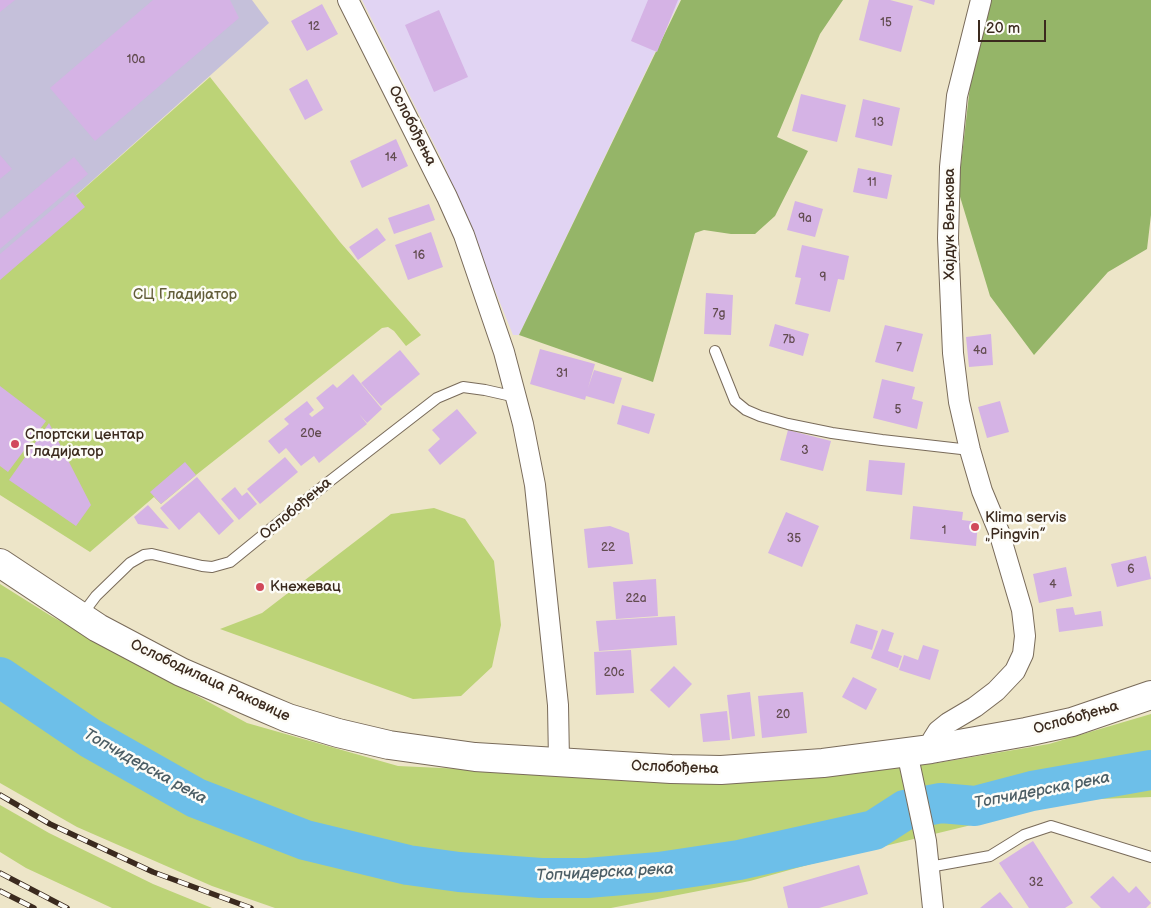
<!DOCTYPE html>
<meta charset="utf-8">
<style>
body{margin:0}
#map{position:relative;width:1151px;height:908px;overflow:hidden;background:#ede5c8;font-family:"Balsamiq Sans",sans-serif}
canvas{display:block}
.scale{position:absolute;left:978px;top:20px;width:68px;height:22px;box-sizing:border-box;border:2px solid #3b2a1e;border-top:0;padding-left:6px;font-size:15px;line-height:18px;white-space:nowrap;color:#3b2a1e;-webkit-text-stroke:4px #fdfcf7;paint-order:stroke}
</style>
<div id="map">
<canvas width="1151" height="908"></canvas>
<div class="scale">20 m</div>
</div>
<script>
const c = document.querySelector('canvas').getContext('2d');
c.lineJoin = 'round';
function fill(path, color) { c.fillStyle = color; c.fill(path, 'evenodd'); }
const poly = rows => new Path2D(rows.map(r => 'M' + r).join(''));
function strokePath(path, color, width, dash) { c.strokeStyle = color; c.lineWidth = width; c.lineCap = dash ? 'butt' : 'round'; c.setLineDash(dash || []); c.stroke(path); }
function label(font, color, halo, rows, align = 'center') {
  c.font = font + ' "Balsamiq Sans",sans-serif'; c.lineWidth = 5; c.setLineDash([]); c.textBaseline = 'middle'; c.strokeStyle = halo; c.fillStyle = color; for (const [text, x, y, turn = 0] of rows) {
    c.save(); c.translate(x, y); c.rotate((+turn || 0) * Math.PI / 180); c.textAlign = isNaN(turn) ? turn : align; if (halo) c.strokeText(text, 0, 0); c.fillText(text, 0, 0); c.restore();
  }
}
fill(poly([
 [362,0,680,0,519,335,513,335,443,162]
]), '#e1d4f3');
fill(poly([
 [0,0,252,0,269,23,0,263]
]), '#c5c0da');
fill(poly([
 [210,77,340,242,421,335,406,346,394,331,388,327,382,328,196,475,161,504,154,497,90,552,0,495,0,263],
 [434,508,465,519,494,561,501,625,492,667,461,696,413,699,220,629,262,613,391,514],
 [0,584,51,616,247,723,398,766,747,782,820,777,937,763,1049,744,1151,714,1151,797,1074,800,811,864,750,881,611,908,275,908,212,886,77,827,0,783,0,699,130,780,186,806,342,864,504,891,682,879,803,856,790,844,639,874,459,872,305,840,146,770,0,676],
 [0,805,49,833,153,884,212,908,112,908,26,868,0,852]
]), '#bcd377');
fill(poly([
 [681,0,843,0,820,34,777,137,808,151,775,216,755,234,731,234,704,230,695,233,653,382,519,335],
 [982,0,1151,0,1151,215,1147,249,1108,272,1034,355,990,296,958,190,979,8]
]), '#95b568');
strokePath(poly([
 [0,677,90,738,196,798,305,840,408,865,459,872,541,878,587,878,659,872,739,860,874,830,905,810,941,803,975,806,1032,791,1151,770]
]), '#6dbfe9', 40);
fill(poly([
 [0,0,15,0,0,12],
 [153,0,230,0,239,18,95,141,50,88],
 [648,0,678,0,657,52,631,41],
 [869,0,890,0,913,6,901,52,859,40],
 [918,0,935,0,934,5],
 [322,4,338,34,307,51,291,21],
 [439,10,468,77,434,92,405,25],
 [307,79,323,110,305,120,289,89],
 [801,94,846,105,837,142,792,131],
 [863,99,900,108,892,146,855,137],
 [396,139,408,166,362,188,350,161],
 [0,155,12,169,0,179],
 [74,157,88,174,0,249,0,219],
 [858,168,892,175,887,199,853,192],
 [73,192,85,207,0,280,0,254],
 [795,201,823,209,815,237,787,230],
 [429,204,435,220,394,234,388,218],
 [377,228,386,240,358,260,349,247],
 [431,232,443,267,408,280,395,245],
 [802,245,849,256,844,280,838,279,830,312,795,304,801,278,795,277],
 [706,293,733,295,731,335,704,334],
 [775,324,809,334,803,356,769,346],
 [885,325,923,334,913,372,875,362],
 [991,334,993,365,969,367,966,337],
 [540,349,595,364,588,388,594,370,622,378,614,404,586,396,585,400,530,384],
 [400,350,420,374,381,406,361,383],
 [353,374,382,409,367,423,359,414,367,424,319,463,314,456,301,466,286,448,279,454,268,441,289,424,284,419,307,401,314,410,309,414,312,417,324,408,316,398,333,384,337,388],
 [882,379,915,387,912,399,923,402,917,429,873,418],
 [0,386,46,421,8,472,0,466],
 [1000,401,1009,432,987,438,978,407],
 [622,405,655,414,649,434,617,424],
 [457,409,477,433,440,465,428,450,440,439,432,430],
 [49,423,91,505,76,526,9,480],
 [788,430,831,441,823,471,780,460],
 [285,457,298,472,260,504,247,489],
 [869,460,905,463,902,495,866,491],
 [185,462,196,475,161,504,150,492],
 [197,477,234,521,219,535,199,512,179,530,160,508],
 [235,487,242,496,247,492,257,504,239,520,221,499],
 [148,505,169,529,138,524,134,517],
 [913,506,963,512,962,520,978,522,976,546,910,539],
 [786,512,819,526,802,567,768,553],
 [610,526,629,533,633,564,588,568,584,529],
 [1146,556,1151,579,1117,587,1111,564],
 [1066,567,1072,596,1039,603,1033,574],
 [656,579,658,616,616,619,613,582],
 [1073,607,1075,615,1101,611,1103,626,1059,632,1056,609],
 [675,616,677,645,599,651,596,621],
 [856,624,878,631,872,650,850,643],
 [882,629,894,633,888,651,902,656,898,668,871,658],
 [923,645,939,650,930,680,899,670,904,655,918,660],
 [631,650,634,693,596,695,594,652],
 [674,666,692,684,669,708,650,690],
 [853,677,877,689,866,710,842,697],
 [750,692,755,736,732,739,727,695],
 [803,692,807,733,762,738,758,696],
 [727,711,730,740,703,742,700,714],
 [1033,841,1073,903,1065,908,1029,908,999,863],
 [859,865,868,894,819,908,788,908,783,887],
 [1113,876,1129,893,1136,886,1151,903,1146,908,1101,908,1090,897],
 [1000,892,1013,908,980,908]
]), '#d5b3e5');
const service = poly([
 [715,351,735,401,746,410,760,416,788,424,832,433,882,440,970,450],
 [81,616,96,596,130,563,144,555,152,554,202,566,212,567,230,562,326,484,437,398,463,387,485,390,516,397],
 [929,867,990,856,1024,835,1051,826,1151,857]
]);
const minor = poly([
 [348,0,447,197,464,235,504,352,523,424,535,485,558,705,559,761],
 [931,749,933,739,938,731,948,723,975,707,996,691,1015,671,1023,654,1025,636,1022,610,999,532,982,491,970,450,959,402,953,353,948,238,950,167,957,96,981,0],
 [907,752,926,841,933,908]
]);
const secondary = poly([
 [0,563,98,628,181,672,262,707,288,718,338,733,389,745,475,757,671,769,721,770,823,763,931,749,1026,732,1072,722,1151,695]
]);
strokePath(service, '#796b5a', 12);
strokePath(minor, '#796b5a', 22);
strokePath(secondary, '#796b5a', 30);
strokePath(service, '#fff', 10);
strokePath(minor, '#fff', 20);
strokePath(secondary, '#fff', 28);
const rail = poly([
 [0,795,50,824,153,872,251,908],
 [0,873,67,908],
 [0,891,34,908]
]);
strokePath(rail, '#3b2a1e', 5.5);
strokePath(rail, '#fdfcf7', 4, [11]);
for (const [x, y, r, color] of [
 [15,444,5,"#d1495b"],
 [975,527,5,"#d1495b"],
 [260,587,5,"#d1495b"]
]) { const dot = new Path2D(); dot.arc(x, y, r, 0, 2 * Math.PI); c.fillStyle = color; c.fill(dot); strokePath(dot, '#fdfcf7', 2); }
label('12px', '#624c50', null, [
 ["15",886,23],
 ["12",314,27],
 ["10a",136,60],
 ["13",878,123],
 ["14",391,158],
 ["11",872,183],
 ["9a",805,219],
 ["16",419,256],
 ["9",823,278],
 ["7g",719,314],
 ["7b",789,340],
 ["7",899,348],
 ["4a",980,351],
 ["31",562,374],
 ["5",898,410],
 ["20e",311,434],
 ["3",805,451],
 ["1",944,531],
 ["35",794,539],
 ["22",608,548],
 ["6",1131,570],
 ["4",1053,585],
 ["22a",636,599],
 ["20c",614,673],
 ["20",783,715],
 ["32",1036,883]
]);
label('15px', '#3b2a1e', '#fdfcf7', [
 ["Ослобођења",412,126,63],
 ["Хајдук Вељкова",950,224,-90],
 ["Ослобођења",296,509,-40],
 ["Ослободилаца Раковице",210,681,25],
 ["Ослобођења",1076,718,-16],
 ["Ослобођења",675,768,2]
]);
label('15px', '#625d39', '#fdfcf7', [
 ["СЦ Гладијатор",185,295]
]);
label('15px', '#3b2a1e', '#fdfcf7', [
 ["Спортски центар",25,435],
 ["Гладијатор",25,452],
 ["Klima servis",985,518],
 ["„Pingvin”",985,535],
 ["Кнежевац",270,587]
], 'left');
label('italic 16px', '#4c5e65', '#fdfcf7', [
 ["Топчидерска река",145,767,29],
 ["Топчидерска река",1042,791,-11],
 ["Топчидерска река",605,873,-3]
]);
</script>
